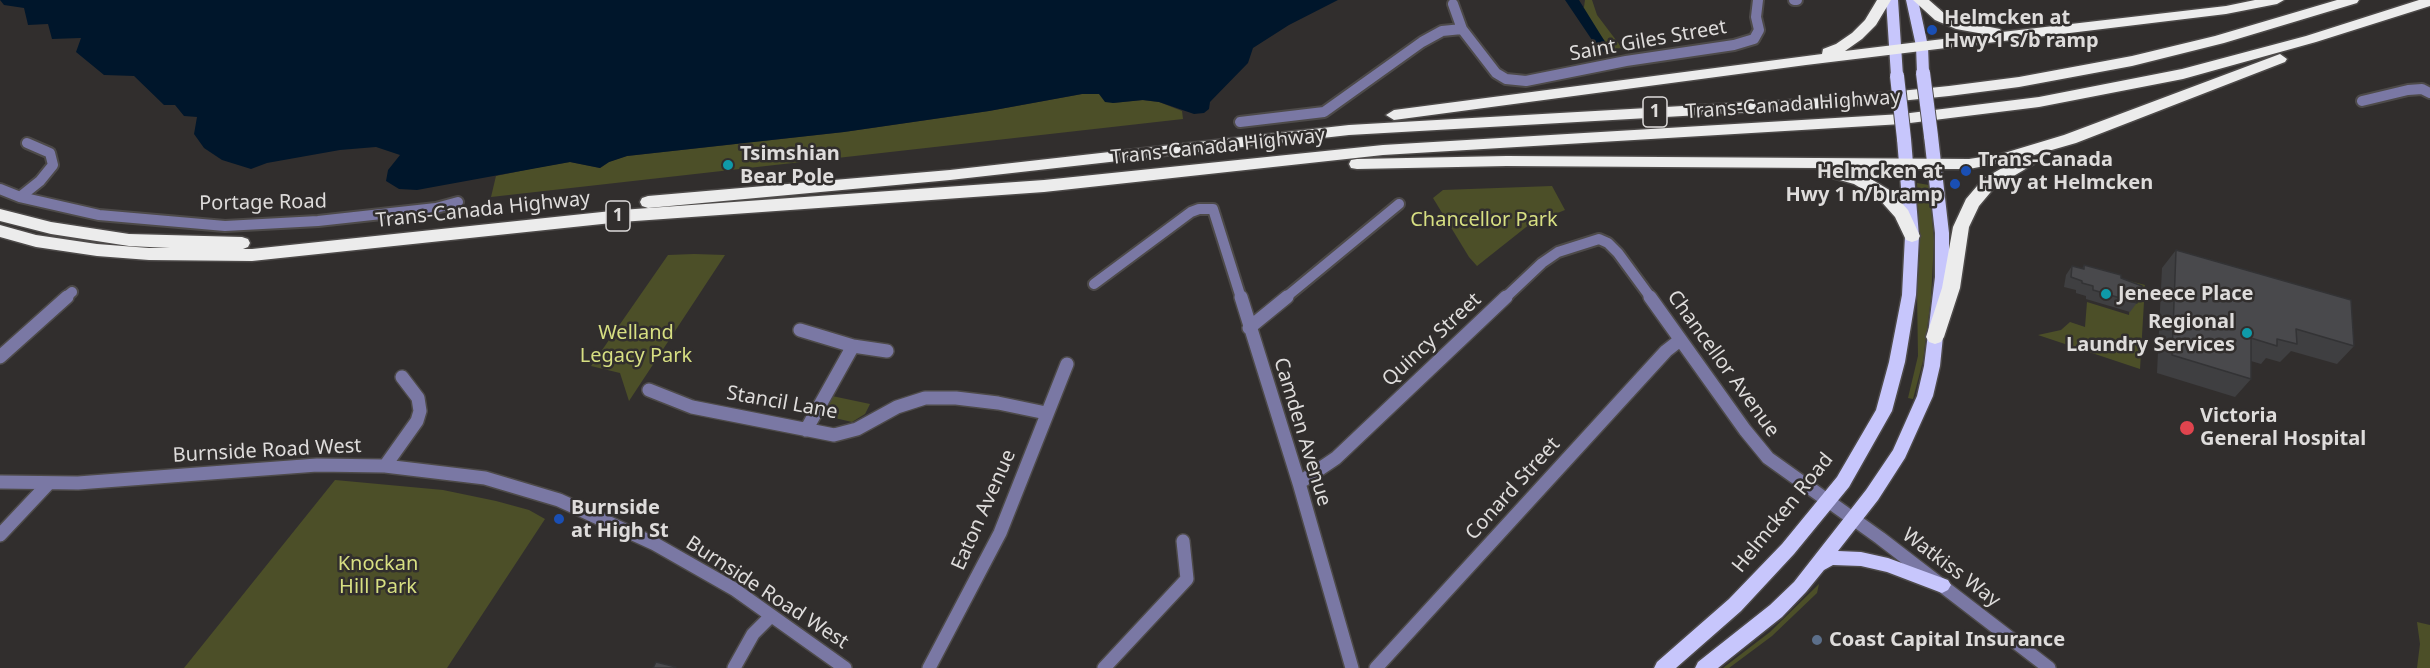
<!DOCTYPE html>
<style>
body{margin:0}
canvas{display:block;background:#312e2d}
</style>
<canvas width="2430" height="668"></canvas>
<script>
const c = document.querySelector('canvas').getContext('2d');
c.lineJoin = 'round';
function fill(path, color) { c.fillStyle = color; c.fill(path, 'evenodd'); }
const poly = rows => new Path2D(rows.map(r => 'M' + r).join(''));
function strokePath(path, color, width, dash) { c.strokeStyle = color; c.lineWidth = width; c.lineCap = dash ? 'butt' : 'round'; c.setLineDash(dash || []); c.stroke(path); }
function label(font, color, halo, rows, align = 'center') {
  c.font = font + ' "Noto Sans",sans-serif'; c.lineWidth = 5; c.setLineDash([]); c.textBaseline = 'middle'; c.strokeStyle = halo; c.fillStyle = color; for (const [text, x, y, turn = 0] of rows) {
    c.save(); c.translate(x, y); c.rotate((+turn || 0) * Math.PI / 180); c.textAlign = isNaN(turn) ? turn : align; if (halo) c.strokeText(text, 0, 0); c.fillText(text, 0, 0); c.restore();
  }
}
fill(poly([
 [1585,0,1592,0,1597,15,1622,48,1612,49,1577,9,1584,7],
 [1082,94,1099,94,1113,103,1142,100,1159,102,1182,111,1183,119,491,197,496,176,535,168,570,162,600,168,609,162,627,156,844,132,989,111],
 [1917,183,1929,185,1934,241,1931,298,1923,361,1913,399,1908,398,1918,356,1917,290,1920,250],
 [1552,186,1565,210,1530,224,1477,266,1469,257,1433,198,1443,190],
 [694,254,725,255,629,401,620,373,591,366,668,255],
 [2126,280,2145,285,2140,369,2038,335,2061,330,2070,322,2085,327,2087,302,2129,315,2130,305],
 [832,396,870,404,865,414,852,422,822,415],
 [335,480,443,490,496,501,529,510,545,519,447,668,184,668],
 [1819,584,1817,593,1772,636,1729,668,1723,668,1770,632],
 [2417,622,2430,625,2430,668,2417,668,2420,644]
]), '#4c4f28');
fill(poly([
 [0,0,1338,0,1289,25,1253,48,1248,63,1210,102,1209,109,1204,113,1194,114,1159,102,1143,100,1113,103,1105,102,1099,94,1082,94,989,111,844,132,627,156,609,162,600,168,570,162,417,190,399,189,386,181,388,170,400,155,376,147,340,150,267,163,251,169,222,160,204,148,194,134,197,117,184,116,175,105,164,105,134,76,104,75,76,52,81,38,52,39,48,24,28,25,24,8,4,5],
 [1565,0,1579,0,1612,53,1606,54,1592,40]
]), '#00162b');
const minorFar1 = poly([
 [1794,0,1797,0],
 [1453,4,1462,29,1496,73,1506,79,1526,81,1626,61,1734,45,1754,39,1759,30,1756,17,1758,0],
 [2362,101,2408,90,2422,89,2430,93],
 [1240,122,1324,112,1422,42,1442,31,1462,29],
 [0,189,20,197,99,215,225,226,318,221,436,208,458,202],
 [20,197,40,181,53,165,50,153,27,143],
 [1094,284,1191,212,1199,209,1213,209,1241,298],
 [65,298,72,292],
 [1285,298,1399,204],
 [1505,298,1542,263,1558,252,1599,239,1608,243,1618,253,1651,298]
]);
const minor = poly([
 [1241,297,1299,483,1352,668],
 [1650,297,1745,430,1768,458,1880,538,2049,668],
 [1249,328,1287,297],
 [800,330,853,346,887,351],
 [0,357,67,297],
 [649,390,692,407,834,435,857,429,897,407,925,398,956,398,998,403,1046,413],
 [806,430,853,346],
 [385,466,417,421,420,411,418,398,402,377],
 [0,482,78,483,317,465,385,466,485,478,559,500,655,544,734,589,845,668],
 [1299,483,1336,458,1506,297],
 [0,535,48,484],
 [734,668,753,634,771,616],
 [929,668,1000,533,1067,364],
 [1104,668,1187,579,1183,541],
 [1376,668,1666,351,1680,340]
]);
const major = poly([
 [1886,0,1898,0,1903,76,1897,80,1891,76,1886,0],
 [1906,0,1918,0,1928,46,1929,73,1923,77,1917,73,1916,46,1906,0],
 [1931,132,1938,136,1949,233,1949,277,1940,366,1933,396,1905,458,1878,500,1838,551,1861,552,1888,558,1948,580,1951,585,1948,590,1942,593,1887,572,1861,566,1833,565,1824,570,1806,592,1782,617,1718,668,1695,668,1698,662,1770,605,1794,582,1866,490,1893,450,1917,396,1924,366,1935,277,1935,233,1924,136,1931,132],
 [1904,135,1911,139,1919,236,1916,295,1905,362,1892,411,1849,487,1794,554,1741,611,1676,668,1654,668,1657,662,1729,599,1782,544,1837,477,1876,410,1889,362,1902,295,1905,236,1897,139,1904,135]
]);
const highway = poly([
 [1877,0,1891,0,1876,25,1862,39,1845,51,1984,34,1956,29,1935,20,1913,0,1929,0,1945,14,1965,22,2000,29,2002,32,2226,6,2255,0,2284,0,2277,4,2226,14,1806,65,1394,120,1386,115,1394,110,1822,54,1823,49,1836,44,1852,33,1865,20,1877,0],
 [2337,0,2359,0,2357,3,2224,43,2132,66,2019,87,1949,96,1841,107,1349,135,950,180,648,208,642,206,640,202,642,198,648,196,950,170,1349,125,1841,97,1949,86,2019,77,2132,56,2215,36,2337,0],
 [2419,0,2430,0,2430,6,2316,42,2183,79,2039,107,1902,124,1383,155,1044,192,621,222,252,261,149,260,97,256,36,247,0,237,0,225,36,235,97,244,149,248,170,248,129,246,51,234,0,221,0,209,51,222,129,234,242,237,248,239,250,243,248,247,243,249,252,249,621,210,1044,180,1383,145,1902,114,2039,97,2182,69,2306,36,2419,0],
 [2280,54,2287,59,2285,62,2076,143,2031,156,2036,160,2034,164,1995,187,1979,206,1969,227,1960,288,1944,337,1941,342,1935,344,1929,342,1926,337,1942,288,1953,227,1966,199,1983,179,2016,160,1969,169,1838,169,1866,176,1891,191,1908,210,1920,236,1918,240,1912,242,1906,240,1895,217,1879,199,1854,184,1818,174,1817,168,1507,166,1357,169,1351,168,1349,164,1351,160,1357,159,1507,156,1969,159,2001,154,2064,135,2280,54]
]);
strokePath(minorFar1, '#4d4a49', 14);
strokePath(minor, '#4d4a49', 16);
strokePath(major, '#4d4a49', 3);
strokePath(highway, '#4d4a49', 3);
strokePath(minorFar1, '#7a78a4', 10);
strokePath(minor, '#7a78a4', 13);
fill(major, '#c7c6fc');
fill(highway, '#ececec');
const majorBridge = poly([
 [1923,73,1931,136],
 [1897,76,1904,139]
]);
strokePath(majorBridge, '#4d4a49', 16, []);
strokePath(majorBridge, '#c7c6fc', 14);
fill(poly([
 [2176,250,2354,346,2337,364,2291,351,2280,362,2266,358,2261,364,2251,361,2251,379,2235,397,2157,373,2162,268],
 [2084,265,2121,278,2142,296,2130,312,2086,299,2086,296,2076,293,2076,290,2064,287,2066,275,2072,266,2082,269]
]), '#3f3f41');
const building = poly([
 [2176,250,2351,300,2354,346,2296,329,2297,344,2277,339,2277,346,2251,338,2251,379,2172,355,2176,250],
 [2084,265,2121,275,2121,278,2142,286,2142,296,2138,295,2137,303,2093,290,2093,286,2082,283,2082,281,2071,277,2072,266,2084,269,2084,265],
 [656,662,676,667,675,668,653,668,656,662]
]);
fill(building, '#49494c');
strokePath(building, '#333335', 1.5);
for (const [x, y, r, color] of [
 [1932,30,6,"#1a4fb4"],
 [728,165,6,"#0f9aa8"],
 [1966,171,6,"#1a4fb4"],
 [1955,184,6,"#1a4fb4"],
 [2106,294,6,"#0f9aa8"],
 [2247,333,6,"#0f9aa8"],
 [2187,428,8,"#e0444e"],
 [559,519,6,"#1a4fb4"],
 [1817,640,6,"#5c6f8a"]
]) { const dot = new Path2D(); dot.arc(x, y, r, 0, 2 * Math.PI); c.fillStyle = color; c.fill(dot); strokePath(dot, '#312e2d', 2); }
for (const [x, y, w] of [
 [1655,112,24],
 [618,216,24]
]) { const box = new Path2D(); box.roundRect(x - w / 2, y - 15, w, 30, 4.5); c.fillStyle = '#312e2d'; c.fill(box); strokePath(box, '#dedcdb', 1.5); }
label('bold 18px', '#dedcdb', null, [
 ["1",1655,112],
 ["1",618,216]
]);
label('bold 20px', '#dedcdb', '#312e2d', [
 ["Helmcken at",1944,18],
 ["Hwy 1 s/b ramp",1944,41],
 ["Tsimshian",740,154],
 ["Bear Pole",740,177],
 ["Trans-Canada",1978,160],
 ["Hwy at Helmcken",1978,183],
 ["Helmcken at",1943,172,"right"],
 ["Hwy 1 n/b ramp",1943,195,"right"],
 ["Jeneece Place",2118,294],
 ["Regional",2235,322,"right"],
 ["Laundry Services",2235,345,"right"],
 ["Victoria",2200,416],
 ["General Hospital",2200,439],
 ["Burnside",571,508],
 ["at High St",571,531],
 ["Coast Capital Insurance",1829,640]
], 'left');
label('20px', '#dedcdb', '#312e2d', [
 ["Saint Giles Street",1648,41,-10],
 ["Trans-Canada Highway",1793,105,-4],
 ["Trans-Canada Highway",1218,147,-6],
 ["Portage Road",263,203,-1],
 ["Trans-Canada Highway",483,210,-6],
 ["Quincy Street",1432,340,-43],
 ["Chancellor Avenue",1723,364,54],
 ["Stancil Lane",782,403,10],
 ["Camden Avenue",1302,432,73],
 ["Burnside Road West",267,451,-3],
 ["Conard Street",1513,489,-48],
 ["Eaton Avenue",984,510,-66],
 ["Helmcken Road",1783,513,-51],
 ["Watkiss Way",1951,568,37],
 ["Burnside Road West",767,593,33]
]);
label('20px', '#d7df82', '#312e2d', [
 ["Chancellor Park",1484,220],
 ["Welland",636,333],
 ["Legacy Park",636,356],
 ["Knockan",378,564],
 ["Hill Park",378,587]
]);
</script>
